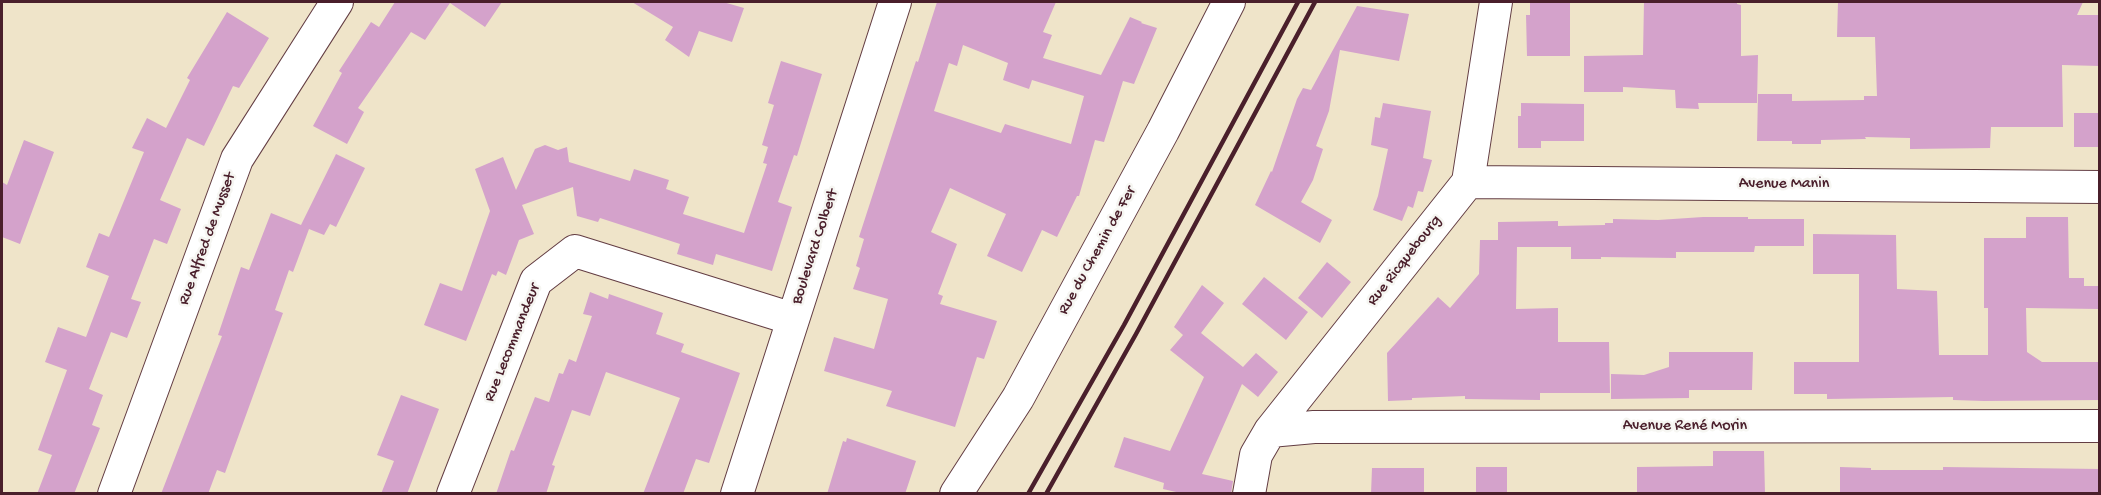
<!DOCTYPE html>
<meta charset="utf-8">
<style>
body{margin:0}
#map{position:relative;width:2101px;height:495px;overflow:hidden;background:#efe4c9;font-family:"Gochi Hand",sans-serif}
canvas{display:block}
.frame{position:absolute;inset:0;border:3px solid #4a1f2b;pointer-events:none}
</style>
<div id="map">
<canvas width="2101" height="495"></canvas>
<div class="frame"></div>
</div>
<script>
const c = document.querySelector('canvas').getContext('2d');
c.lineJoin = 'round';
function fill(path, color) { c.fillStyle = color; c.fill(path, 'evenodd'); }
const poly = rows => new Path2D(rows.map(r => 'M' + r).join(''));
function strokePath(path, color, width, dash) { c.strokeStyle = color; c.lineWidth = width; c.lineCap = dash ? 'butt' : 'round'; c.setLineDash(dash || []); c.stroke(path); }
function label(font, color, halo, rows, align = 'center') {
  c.font = font + ' "Gochi Hand",sans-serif'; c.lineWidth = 5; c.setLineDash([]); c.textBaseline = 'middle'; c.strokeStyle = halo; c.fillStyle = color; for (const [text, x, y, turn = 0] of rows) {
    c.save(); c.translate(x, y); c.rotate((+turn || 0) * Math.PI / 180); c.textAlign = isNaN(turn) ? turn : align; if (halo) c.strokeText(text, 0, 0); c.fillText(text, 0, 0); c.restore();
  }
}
fill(poly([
 [395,2,502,2,485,27,450,3,425,40,411,32,358,108,364,112,347,144,313,126,342,73,339,71,371,22,379,27],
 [632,2,723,2,744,8,732,42,699,31,689,57,665,40,673,27],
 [937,2,1056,2,1043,32,1052,35,1043,58,1101,75,1130,17,1142,22,1141,23,1157,28,1134,84,1123,81,1104,142,1095,140,1079,196,1077,196,1057,237,1042,230,1022,272,987,256,1006,214,950,188,931,232,957,244,938,294,943,296,940,304,997,321,984,359,977,357,955,427,886,406,892,391,824,371,834,337,874,349,888,299,853,289,860,268,856,266,864,239,859,237,916,61,918,62],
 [963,45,1008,63,1003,80,1029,89,1032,80,1084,96,1071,144,1005,124,1001,133,934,111,949,63,957,66],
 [1530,2,1570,2,1570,56,1527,56,1526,15,1530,15],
 [1644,2,1737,2,1737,4,1741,5,1741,56,1758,55,1757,103,1698,103,1699,109,1676,108,1675,90,1623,87,1623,92,1584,92,1584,56,1643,55],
 [1838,2,2083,2,2077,15,2100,15,2100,66,2062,65,2063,127,1991,127,1990,148,1910,149,1910,138,1865,137,1866,139,1821,140,1821,144,1792,144,1792,141,1757,141,1758,94,1792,94,1792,101,1864,100,1864,96,1877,96,1875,37,1837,37],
 [1357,6,1409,14,1399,61,1340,50,1329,111,1316,146,1323,149,1313,180,1301,202,1332,220,1320,243,1255,205,1271,171,1272,172,1297,99,1303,88,1311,90],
 [227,12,269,38,239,88,233,86,204,146,187,138,160,200,181,209,167,244,154,239,131,299,141,302,127,338,111,332,89,389,103,395,92,425,100,428,74,494,37,494,52,455,38,450,67,370,45,362,58,327,86,337,109,276,86,267,99,233,109,237,144,152,132,148,147,118,166,128,190,80,187,78],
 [781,61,822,74,797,156,794,155,778,202,792,207,772,271,716,254,713,265,677,254,680,244,600,218,598,222,577,216,573,187,522,205,534,234,519,240,506,275,498,271,496,276,492,274,466,341,424,325,440,283,462,291,490,211,475,169,503,157,516,190,535,149,545,145,558,150,567,147,569,162,630,181,634,169,669,180,666,189,689,197,683,214,744,233,767,164,763,163,768,147,762,145,774,105,768,103],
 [1383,103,1431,111,1423,158,1432,160,1423,192,1418,191,1413,208,1408,206,1402,221,1373,210,1378,196,1388,149,1371,145,1375,117,1380,118],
 [1521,103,1584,104,1584,141,1541,141,1541,148,1518,148,1518,116,1521,116],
 [2074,113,2100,113,2100,147,2074,147],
 [24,140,54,152,20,244,2,237,2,182,7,185],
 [336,154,365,168,336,227,330,224,324,235,309,229,293,272,289,270,275,310,283,313,225,473,217,470,208,494,161,494,222,336,218,335,241,267,249,270,271,213,301,225],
 [1703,217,1748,217,1748,219,1804,219,1804,246,1755,246,1754,252,1676,252,1676,258,1601,257,1601,259,1571,259,1571,247,1517,247,1516,309,1558,308,1558,342,1609,342,1610,393,1540,393,1540,400,1465,399,1465,396,1412,398,1412,400,1388,401,1387,353,1438,297,1450,308,1479,274,1480,240,1498,240,1498,222,1558,221,1558,226,1605,225,1605,223,1613,223,1613,219,1658,220],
 [2026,217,2068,217,2069,278,2084,278,2084,286,2100,286,2100,309,2026,308,2027,352,2042,362,2100,362,2100,400,1984,401,1953,400,1953,397,1827,399,1827,394,1794,394,1794,362,1859,362,1859,274,1813,274,1813,234,1896,235,1897,289,1937,291,1939,355,1988,355,1988,308,1984,308,1984,238,2026,238],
 [1327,262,1351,282,1322,318,1298,298],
 [1264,277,1308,312,1286,340,1242,304],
 [1202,285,1224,303,1201,333,1243,367,1256,353,1278,372,1258,397,1242,384,1202,474,1233,481,1231,494,1185,494,1163,489,1164,483,1114,467,1124,437,1170,451,1204,377,1170,350,1183,335,1174,327],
 [590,292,608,299,609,294,663,313,656,334,684,344,681,352,740,373,709,463,696,459,683,494,643,494,680,398,606,372,590,416,572,410,552,465,555,466,546,494,496,494,511,450,514,451,535,397,549,402,559,373,563,374,569,359,576,362,592,316,583,314],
 [1669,352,1753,352,1752,390,1689,390,1689,398,1611,399,1611,374,1644,375,1669,367],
 [401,395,439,409,407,494,381,494,394,461,377,455],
 [847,438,916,461,905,494,827,494,843,441,846,442],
 [1713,451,1764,451,1765,494,1637,494,1637,467,1713,466],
 [1476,467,1507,467,1507,494,1476,494],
 [1840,467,1871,468,1871,470,1943,470,1943,467,2100,469,2100,494,1840,494],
 [1372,468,1424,468,1424,494,1371,494]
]), '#d4a2cb');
const minor = poly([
 [1468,182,2100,187],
 [1270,431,1314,427,2100,426],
 [114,494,237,159,337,2],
 [453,494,536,281,575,251,793,319],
 [737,494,895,2],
 [956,494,1018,398,1163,131,1229,2],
 [1249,494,1256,455,1270,431,1468,182,1496,2]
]);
strokePath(minor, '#633d43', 34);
strokePath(minor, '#fff', 32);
strokePath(poly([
 [1028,494,1124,325,1298,2],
 [1046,494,1136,334,1315,2]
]), '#4a1f2b', 4.5);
label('16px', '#4a1f2b', '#f6f6f2', [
 ["Avenue Manin",1784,185],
 ["Rue Alfred de Musset",208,239,-70],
 ["Boulevard Colbert",816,247,-72],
 ["Rue du Chemin de Fer",1098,251,-61],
 ["Rue Ricquebourg",1405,261,-52],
 ["Rue Lecommandeur",513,343,-68],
 ["Avenue René Morin",1685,427]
]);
</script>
